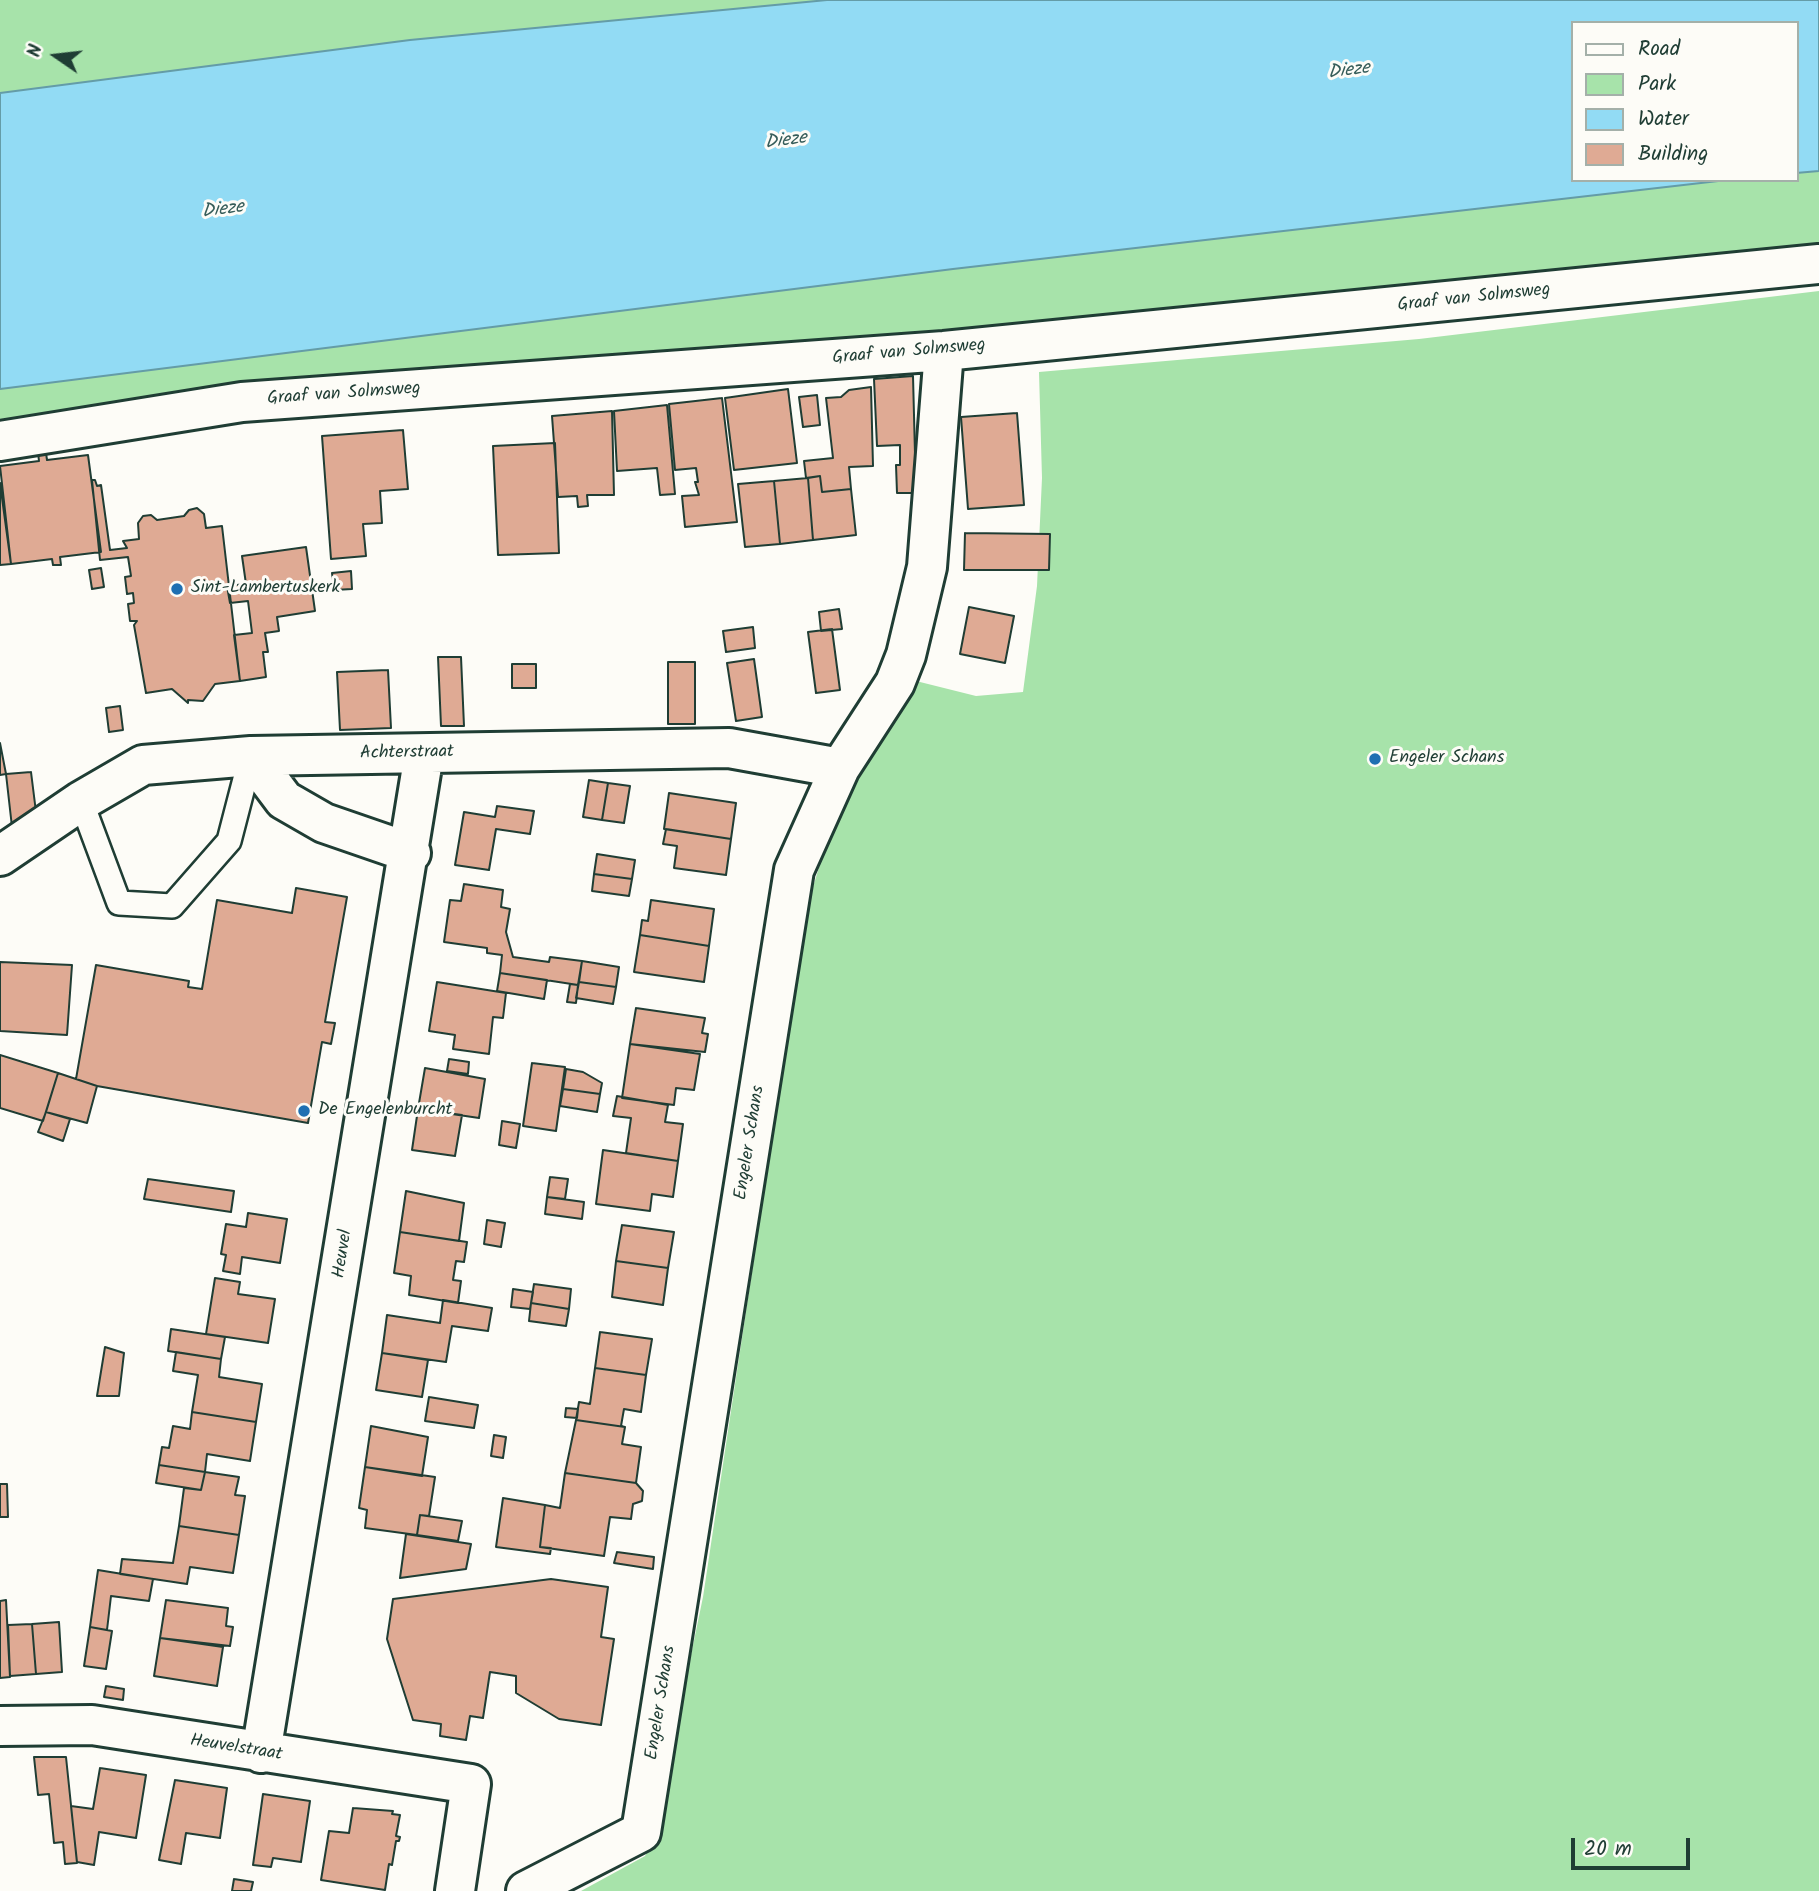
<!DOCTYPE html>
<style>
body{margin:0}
#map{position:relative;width:1819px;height:1891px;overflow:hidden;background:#fdfcf7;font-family:Kalam,sans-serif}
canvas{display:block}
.legend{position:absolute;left:1571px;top:21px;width:228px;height:161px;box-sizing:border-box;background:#fdfcf7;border:2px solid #a4b0a9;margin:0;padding:9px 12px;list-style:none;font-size:21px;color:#1f3d34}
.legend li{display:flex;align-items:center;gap:14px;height:35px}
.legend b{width:35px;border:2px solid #a4b0a9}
.north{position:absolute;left:21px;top:21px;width:70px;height:70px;-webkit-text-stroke:5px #fdfcf7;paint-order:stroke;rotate:284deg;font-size:19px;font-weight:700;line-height:28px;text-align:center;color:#1f3d34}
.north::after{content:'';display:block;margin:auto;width:24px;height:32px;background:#1f3d34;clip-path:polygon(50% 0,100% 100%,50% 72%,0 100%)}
.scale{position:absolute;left:1571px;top:1838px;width:119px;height:32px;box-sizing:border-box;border:4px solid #1f3d34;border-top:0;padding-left:9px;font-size:21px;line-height:24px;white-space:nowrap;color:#1f3d34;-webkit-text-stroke:5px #fdfcf7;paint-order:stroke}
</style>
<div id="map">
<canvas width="1819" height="1891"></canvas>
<ul class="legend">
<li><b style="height:9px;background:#fdfcf7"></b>Road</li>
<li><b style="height:19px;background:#a7e3aa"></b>Park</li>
<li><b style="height:19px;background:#92dbf4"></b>Water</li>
<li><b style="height:19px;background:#dfaa94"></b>Building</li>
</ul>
<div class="north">N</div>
<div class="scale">20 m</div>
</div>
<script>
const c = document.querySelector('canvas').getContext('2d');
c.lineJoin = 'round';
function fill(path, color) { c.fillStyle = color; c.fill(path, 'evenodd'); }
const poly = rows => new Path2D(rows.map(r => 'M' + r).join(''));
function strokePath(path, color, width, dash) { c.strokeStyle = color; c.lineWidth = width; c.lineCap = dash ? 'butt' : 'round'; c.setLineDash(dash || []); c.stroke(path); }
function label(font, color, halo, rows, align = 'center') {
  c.font = font + ' Kalam,sans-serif'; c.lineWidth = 6; c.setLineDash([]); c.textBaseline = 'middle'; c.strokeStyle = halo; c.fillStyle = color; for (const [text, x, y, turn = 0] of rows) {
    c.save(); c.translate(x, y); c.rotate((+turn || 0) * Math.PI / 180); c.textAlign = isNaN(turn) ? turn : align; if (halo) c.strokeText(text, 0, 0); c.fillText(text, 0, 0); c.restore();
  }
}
fill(poly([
 [0,0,827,0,410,40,0,93],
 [1819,171,1819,251,0,423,0,389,953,269,1727,180,1796,180,1796,173],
 [1819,291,1819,1891,581,1891,645,1856,652,1843,703,1597,807,906,845,784,912,680,976,696,1023,692,1037,586,1042,478,1039,372,1419,339]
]), '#a7e3aa');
const water = poly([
 [827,0,1819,0,1819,171,1796,173,1796,23,1572,23,1572,180,1727,180,953,269,0,389,0,93,410,40,827,0]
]);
fill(water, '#92dbf4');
strokePath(water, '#649ca7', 2);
const building = poly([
 [913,376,916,493,897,493,896,465,900,465,900,445,877,446,874,379,913,376],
 [871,387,873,466,849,467,851,489,822,492,820,476,806,478,804,461,833,458,826,398,841,397,849,390,871,387],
 [788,389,797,463,734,470,725,398,788,389],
 [817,395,820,425,803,427,799,397,817,395],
 [722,398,737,522,685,527,682,496,699,495,695,482,698,482,696,468,675,470,669,404,722,398],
 [667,405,675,494,660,495,657,468,617,471,614,411,667,405],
 [612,411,614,495,587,495,588,506,578,507,577,496,558,497,552,416,612,411],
 [1017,413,1024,505,968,509,961,417,1017,413],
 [403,430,408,489,380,491,382,523,363,524,366,556,331,559,322,436,403,430],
 [555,443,559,553,498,555,493,446,555,443],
 [38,453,46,453,47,460,88,455,101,552,60,557,61,565,53,565,52,559,11,564,0,466,39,461,38,453],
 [820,476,822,492,851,489,856,535,813,540,808,478,820,476],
 [808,478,813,540,780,544,774,481,808,478],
 [92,480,95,480,97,486,101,485,110,550,127,548,123,541,139,539,138,523,143,516,151,515,157,520,184,516,189,510,197,508,204,514,206,528,222,526,240,681,215,684,203,701,188,700,188,703,172,689,146,693,134,625,137,621,130,621,128,604,134,603,133,593,127,594,125,577,131,576,128,557,100,560,92,480],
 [774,481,780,544,745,547,738,484,774,481],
 [0,483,11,564,0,565,0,483],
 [965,533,1050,534,1049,570,964,570,965,533],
 [306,547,315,611,277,617,279,631,265,633,268,652,263,652,266,677,240,681,234,635,252,633,248,601,230,603,227,586,246,584,242,556,306,547],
 [101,568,104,587,92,589,89,570,101,568],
 [351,571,352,589,334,590,332,573,351,571],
 [969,607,1014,616,1005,663,960,654,969,607],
 [839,609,842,629,821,631,819,612,839,609],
 [753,627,755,648,726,652,723,631,753,627],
 [832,629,840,690,816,693,808,632,832,629],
 [438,657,461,657,464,726,441,726,438,657],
 [754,659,762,717,736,721,727,663,754,659],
 [668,662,695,662,695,724,668,724,668,662],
 [512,664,536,664,536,688,512,688,512,664],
 [388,670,391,728,340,730,337,672,388,670],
 [120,706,123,730,109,732,106,708,120,706],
 [0,743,6,774,0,775,0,743],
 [31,772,36,812,12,827,6,774,31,772],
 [589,780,608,783,602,820,583,817,589,780],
 [608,783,630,786,624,823,602,820,608,783],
 [669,793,736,803,731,839,664,829,669,793],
 [497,806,534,811,530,834,496,829,489,870,455,865,464,812,495,817,497,806],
 [666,829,731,839,726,875,674,868,677,846,663,844,666,829],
 [597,854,635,860,632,879,594,874,597,854],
 [594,874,632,879,629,896,592,891,594,874],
 [464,884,503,890,501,907,510,909,506,932,513,957,549,962,550,957,582,961,578,985,500,973,502,955,487,953,487,948,444,942,450,900,461,901,464,884],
 [296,888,347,897,325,1022,335,1023,331,1044,322,1042,308,1123,97,1086,76,1079,96,965,189,981,188,987,202,989,217,900,292,913,296,888],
 [651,900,714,909,709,946,640,935,642,920,648,921,651,900],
 [640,935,709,946,704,982,634,972,640,935],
 [582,961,619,967,616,987,579,982,582,961],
 [0,962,72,965,67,1035,0,1031,0,962],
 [500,973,547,980,544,999,497,991,500,973],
 [437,982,506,993,503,1018,493,1017,489,1054,453,1049,455,1035,429,1031,437,982],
 [579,982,616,987,613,1004,576,998,579,982],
 [570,984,578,985,576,1003,567,1002,570,984],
 [636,1008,705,1018,702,1033,708,1034,705,1052,630,1044,636,1008],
 [630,1044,700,1054,694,1090,676,1088,674,1105,622,1098,630,1044],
 [0,1055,58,1073,43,1121,0,1108,0,1055],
 [449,1059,469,1062,468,1074,447,1071,449,1059],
 [532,1063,565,1067,556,1131,523,1126,532,1063],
 [425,1068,485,1079,479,1118,418,1109,425,1068],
 [566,1069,583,1072,602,1083,600,1094,563,1089,566,1069],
 [58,1073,97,1086,87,1123,46,1112,58,1073],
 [563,1089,600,1094,597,1112,560,1106,563,1089],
 [617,1096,668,1105,665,1122,683,1124,678,1161,626,1153,631,1118,613,1116,617,1096],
 [418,1109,462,1115,455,1156,412,1150,418,1109],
 [46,1112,70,1119,63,1141,38,1132,46,1112],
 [502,1121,520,1124,516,1148,499,1145,502,1121],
 [603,1150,678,1161,673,1197,652,1194,650,1211,596,1204,603,1150],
 [550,1177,568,1179,565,1199,547,1197,550,1177],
 [148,1179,234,1191,231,1212,144,1199,148,1179],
 [406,1191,464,1203,459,1241,400,1232,406,1191],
 [547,1197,584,1202,582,1219,545,1214,547,1197],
 [248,1213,287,1219,280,1263,242,1257,240,1274,223,1271,226,1255,221,1254,226,1224,246,1227,248,1213],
 [487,1220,505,1223,501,1247,484,1244,487,1220],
 [622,1225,674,1232,668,1268,616,1261,622,1225],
 [400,1232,467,1242,464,1262,456,1261,453,1280,461,1281,458,1303,409,1295,411,1276,394,1273,400,1232],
 [616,1261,668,1268,663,1305,612,1297,616,1261],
 [215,1278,240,1282,238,1294,275,1299,268,1343,206,1334,215,1278],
 [534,1284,571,1289,569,1309,531,1303,534,1284],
 [513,1289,533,1292,530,1309,511,1307,513,1289],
 [443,1300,492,1308,488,1331,452,1326,446,1362,382,1353,387,1315,440,1323,443,1300],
 [531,1303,569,1309,566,1326,529,1321,531,1303],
 [171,1329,225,1337,221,1359,168,1351,171,1329],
 [600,1332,652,1339,646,1375,595,1368,600,1332],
 [105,1347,124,1353,119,1396,97,1396,105,1347],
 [176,1352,221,1359,219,1377,262,1384,256,1422,192,1412,198,1375,173,1371,176,1352],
 [382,1353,428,1360,422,1397,376,1390,382,1353],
 [595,1368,646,1375,641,1412,624,1409,621,1426,625,1427,576,1420,579,1402,590,1404,595,1368],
 [429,1397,478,1405,474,1428,425,1421,429,1397],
 [566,1408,578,1409,577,1418,565,1417,566,1408],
 [192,1412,256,1422,250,1461,207,1454,205,1472,159,1465,162,1447,169,1448,173,1426,190,1429,192,1412],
 [576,1420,625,1427,622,1444,641,1447,636,1483,565,1473,576,1420],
 [371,1426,428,1437,422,1476,365,1467,371,1426],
 [494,1435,506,1437,503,1458,491,1456,494,1435],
 [159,1465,205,1472,201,1490,156,1483,159,1465],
 [365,1467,435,1477,429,1516,420,1515,417,1535,365,1528,367,1510,359,1508,365,1467],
 [205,1472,239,1477,235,1495,245,1496,239,1535,179,1526,184,1488,201,1490,205,1472],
 [565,1473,636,1483,643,1491,642,1501,633,1504,631,1519,610,1517,604,1556,540,1547,545,1505,560,1508,565,1473],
 [0,1484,7,1484,8,1517,0,1517,0,1484],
 [503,1498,545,1505,540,1547,551,1548,550,1554,496,1547,503,1498],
 [420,1515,462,1521,458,1541,417,1535,420,1515],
 [179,1526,239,1535,233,1573,190,1567,187,1584,120,1574,122,1559,173,1563,179,1526],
 [406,1534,471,1544,466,1569,400,1578,406,1534],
 [617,1552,654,1557,653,1569,614,1563,617,1552],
 [98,1570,153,1579,149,1601,111,1596,107,1630,90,1627,98,1570],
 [551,1579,608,1587,601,1637,614,1639,601,1725,559,1719,516,1693,516,1676,490,1672,483,1718,470,1716,466,1740,440,1736,441,1724,413,1720,387,1639,393,1599,551,1579],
 [6,1600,10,1677,0,1678,0,1601,6,1600],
 [166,1600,228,1608,226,1626,233,1627,230,1646,160,1638,166,1600],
 [59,1622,62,1672,36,1674,32,1624,59,1622],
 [32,1624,36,1674,10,1676,8,1625,32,1624],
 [90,1627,112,1631,106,1669,84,1666,90,1627],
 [160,1638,223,1647,217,1686,154,1676,160,1638],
 [106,1686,124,1689,123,1700,104,1697,106,1686],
 [34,1757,66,1757,77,1863,65,1864,63,1842,54,1843,49,1794,38,1795,34,1757],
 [100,1768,146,1775,136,1838,99,1832,94,1865,77,1862,71,1806,93,1809,100,1768],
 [175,1780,227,1788,220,1838,186,1833,181,1864,159,1860,175,1780],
 [263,1794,310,1801,301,1862,273,1858,271,1867,253,1865,263,1794],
 [353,1808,393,1811,392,1814,400,1815,396,1836,400,1837,399,1841,396,1841,392,1865,389,1864,385,1890,321,1880,329,1831,349,1833,353,1808],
 [234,1879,253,1882,251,1891,232,1891,234,1879]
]);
fill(building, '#dfaa94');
strokePath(building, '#1f3d34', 2);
const lane = poly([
 [81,801,119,903,172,906,229,841,251,756]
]);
const street = poly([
 [0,441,242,402,944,351,1819,264],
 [251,756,284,800,324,823,411,853],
 [0,856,81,801,143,765,251,756,729,748,840,768],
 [0,1726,92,1725,471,1784,455,1891],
 [261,1753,424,754],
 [526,1891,641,1832,794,870,840,768,895,683,906,655,927,567,944,351]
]);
strokePath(lane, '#1f3d34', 28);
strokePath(street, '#1f3d34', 44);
strokePath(lane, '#fdfcf7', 23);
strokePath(street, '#fdfcf7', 38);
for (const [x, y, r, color] of [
 [177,589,7,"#1f6fb2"],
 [1375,759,7,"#1f6fb2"],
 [304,1111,7,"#1f6fb2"]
]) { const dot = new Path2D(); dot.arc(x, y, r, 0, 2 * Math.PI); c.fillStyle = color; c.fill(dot); strokePath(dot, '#fdfcf7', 2.5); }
label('18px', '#1f3d34', '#fdfcf7', [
 ["Graaf van Solmsweg",1474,299,-6],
 ["Graaf van Solmsweg",909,353,-5],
 ["Graaf van Solmsweg",344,395,-4],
 ["Achterstraat",407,754,-1],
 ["Engeler Schans",751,1143,-81],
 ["Heuvel",344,1254,-81],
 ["Engeler Schans",662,1703,-81],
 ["Heuvelstraat",236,1749,9]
]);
label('18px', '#1f3d34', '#fdfcf7', [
 ["Sint-Lambertuskerk",191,589],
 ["Engeler Schans",1389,759],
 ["De Engelenburcht",318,1111]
], 'left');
label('italic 19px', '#365d5a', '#fdfcf7', [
 ["Dieze",1349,72,-7],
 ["Dieze",786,142,-7],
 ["Dieze",223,211,-7]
]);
</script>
